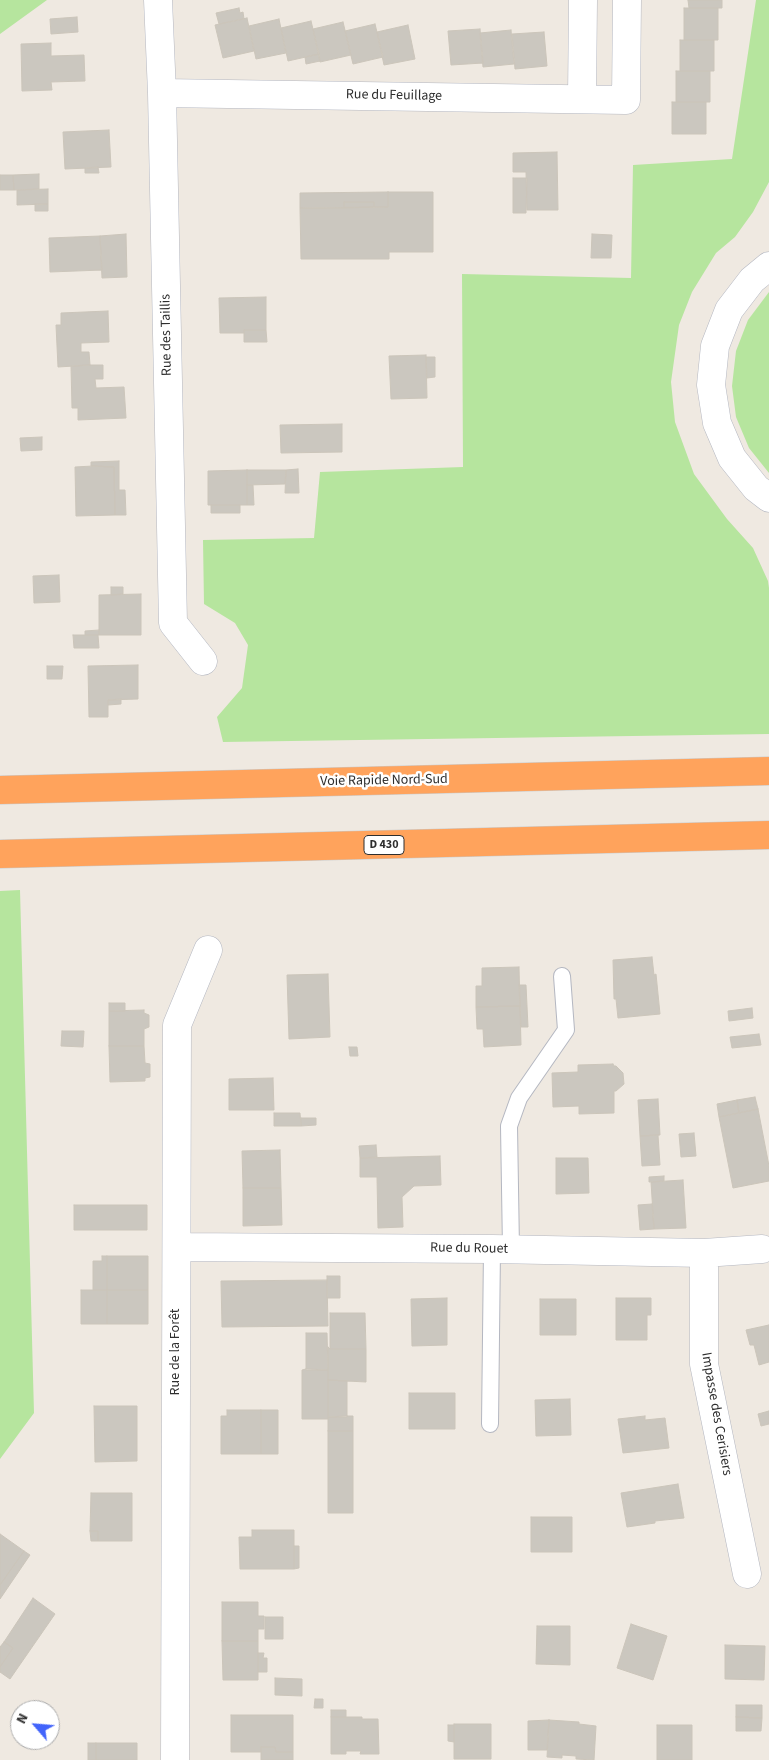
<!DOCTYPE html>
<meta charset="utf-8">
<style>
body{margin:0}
#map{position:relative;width:769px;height:1760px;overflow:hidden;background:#efe9e1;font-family:"Source Sans 3",sans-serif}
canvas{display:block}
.north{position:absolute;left:10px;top:1700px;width:50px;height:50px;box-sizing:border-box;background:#fff;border:1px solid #ababab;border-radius:50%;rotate:297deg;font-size:14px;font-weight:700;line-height:20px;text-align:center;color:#2e2e2e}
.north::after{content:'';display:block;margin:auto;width:18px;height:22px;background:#4264fb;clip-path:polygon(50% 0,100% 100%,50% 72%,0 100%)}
</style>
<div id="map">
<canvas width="769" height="1760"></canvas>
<div class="north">N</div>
</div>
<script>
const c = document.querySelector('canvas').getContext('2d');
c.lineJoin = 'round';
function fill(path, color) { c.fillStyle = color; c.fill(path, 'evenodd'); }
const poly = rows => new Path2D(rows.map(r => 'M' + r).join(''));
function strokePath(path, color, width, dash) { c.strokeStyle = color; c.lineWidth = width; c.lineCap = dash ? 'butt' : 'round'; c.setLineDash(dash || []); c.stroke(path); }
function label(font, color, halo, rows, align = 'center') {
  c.font = font + ' "Source Sans 3",sans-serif'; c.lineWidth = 5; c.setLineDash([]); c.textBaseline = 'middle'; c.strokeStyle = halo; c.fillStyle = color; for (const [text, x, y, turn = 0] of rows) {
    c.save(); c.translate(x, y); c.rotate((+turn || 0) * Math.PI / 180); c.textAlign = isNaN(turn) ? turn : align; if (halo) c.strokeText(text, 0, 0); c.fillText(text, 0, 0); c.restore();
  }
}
fill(poly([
 [0,0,47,0,0,34],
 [756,0,769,0,769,182,753,212,735,237,716,253,692,292,679,325,671,382,675,422,694,474,727,519,753,548,768,581,769,588,769,734,223,742,217,717,242,688,248,645,235,623,204,604,203,540,314,538,320,472,463,467,462,274,631,278,633,165,732,159],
 [769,292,769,473,749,448,736,417,732,386,736,351,748,320],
 [20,890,34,1413,0,1459,0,891]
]), '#b6e59e');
const building = poly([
 [688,0,722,0,722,8,689,8,688,0],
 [239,8,240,13,243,12,244,19,219,24,216,13,239,8],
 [684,8,718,8,718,40,684,40,684,8],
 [77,17,78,32,51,34,50,19,77,17],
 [247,18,254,51,223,58,215,25,247,18],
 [279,19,286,53,256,59,249,26,279,19],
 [311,21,319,54,288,61,281,28,311,21],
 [343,22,351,55,320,62,313,29,343,22],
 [375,24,383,57,353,64,345,31,375,24],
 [408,25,415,59,384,65,377,32,408,25],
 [480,29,483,63,451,65,448,31,480,29],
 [511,30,514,64,483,67,480,33,511,30],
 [544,32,547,66,515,69,512,34,544,32],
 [680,40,714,40,714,71,680,71,680,40],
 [51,43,51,56,84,55,85,81,51,82,52,90,22,91,21,44,51,43],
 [319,54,320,61,306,64,305,57,319,54],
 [676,71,710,71,710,102,676,102,676,71],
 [672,102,706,102,706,134,672,134,672,102],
 [109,130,111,167,65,169,63,132,109,130],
 [557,152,558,210,527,210,526,172,513,172,513,153,557,152],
 [98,167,99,173,85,173,85,168,98,167],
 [39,174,39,189,14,190,13,175,39,174],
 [0,175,13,175,14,190,0,190,0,175],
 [513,178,527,178,526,213,513,213,513,178],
 [48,189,48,204,17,205,17,190,48,189],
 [388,192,433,192,433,252,389,252,389,259,301,259,300,208,388,207,388,192],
 [388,192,388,207,374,207,374,202,344,202,344,208,300,208,300,193,388,192],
 [344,202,374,202,374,207,344,208,344,202],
 [35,204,48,204,48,211,35,211,35,204],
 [126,234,127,277,102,278,100,236,126,234],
 [592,234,612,235,611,258,591,258,592,234],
 [100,236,102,270,50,272,49,238,100,236],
 [266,297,266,330,244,330,244,333,220,333,219,298,266,297],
 [108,311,109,342,81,343,81,352,89,352,90,365,58,367,56,325,61,325,61,313,108,311],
 [244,330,266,330,267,342,244,342,244,330],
 [426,355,427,398,391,399,389,356,426,355],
 [426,357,435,357,435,377,427,378,426,357],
 [90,365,103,365,103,379,95,379,96,388,124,387,126,418,78,420,78,408,72,408,71,366,90,365],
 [342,424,342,452,281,453,280,425,342,424],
 [42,437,42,450,21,451,20,438,42,437],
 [119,461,119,490,125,490,126,515,115,515,114,467,91,466,91,462,119,461],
 [93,466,114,467,115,515,76,516,75,467,93,466],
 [298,469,299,493,285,493,286,470,298,469],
 [247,470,286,470,285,484,247,485,247,470],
 [247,470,247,505,208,505,208,471,247,470],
 [247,485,253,485,254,505,247,505,247,485],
 [211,505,240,505,240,513,211,513,211,505],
 [59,575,60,602,34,603,33,576,59,575],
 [111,587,123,587,123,594,111,595,111,587],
 [141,594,141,635,99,635,99,595,141,594],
 [99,630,99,635,85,635,85,631,99,630],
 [73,635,98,635,99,648,74,648,73,635],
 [138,665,138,699,108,700,108,717,89,717,88,666,138,665],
 [47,666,63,666,62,679,47,679,47,666],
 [121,699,121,704,108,705,108,700,121,699],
 [652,957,654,975,656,974,660,1014,618,1018,616,999,614,999,613,960,652,957],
 [519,967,520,1006,476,1007,476,986,482,986,482,968,519,967],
 [328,974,330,1037,289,1039,287,975,328,974],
 [519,985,526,985,528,1027,521,1027,519,985],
 [109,1003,125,1003,125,1011,109,1011,109,1003],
 [520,1006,521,1045,484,1047,483,1029,477,1029,476,1007,520,1006],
 [752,1008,753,1018,729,1021,728,1011,752,1008],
 [144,1010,144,1013,149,1015,149,1027,144,1029,144,1046,109,1046,109,1011,144,1010],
 [62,1031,84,1031,83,1047,61,1046,62,1031],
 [759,1034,761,1045,732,1048,730,1037,759,1034],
 [109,1046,144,1046,145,1063,150,1064,150,1077,145,1078,145,1081,110,1082,109,1046],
 [349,1047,357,1047,358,1056,350,1056,349,1047],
 [613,1064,614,1066,616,1066,623,1073,624,1084,616,1091,614,1091,614,1113,579,1114,579,1106,553,1107,552,1073,578,1072,578,1065,613,1064],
 [273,1078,274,1110,229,1110,229,1079,273,1078],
 [755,1097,758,1109,739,1113,737,1100,755,1097],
 [658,1099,660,1135,640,1136,638,1100,658,1099],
 [737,1100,739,1113,719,1117,717,1104,737,1100],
 [758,1109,769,1166,769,1181,733,1188,719,1117,758,1109],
 [274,1113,300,1113,301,1126,274,1126,274,1113],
 [301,1118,316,1118,316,1125,301,1126,301,1118],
 [694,1133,696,1156,681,1157,679,1134,694,1133],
 [658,1135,660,1165,642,1166,640,1136,658,1135],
 [376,1145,377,1157,360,1158,359,1146,376,1145],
 [280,1150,281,1188,243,1188,242,1151,280,1150],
 [440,1156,441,1185,414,1186,402,1197,403,1227,378,1228,377,1177,360,1177,360,1158,440,1156],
 [556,1158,588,1158,589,1193,556,1194,556,1158],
 [664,1176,664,1181,649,1182,649,1177,664,1176],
 [683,1180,686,1228,654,1229,651,1182,683,1180],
 [243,1188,281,1188,282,1225,243,1226,243,1188],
 [652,1204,654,1229,640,1230,638,1205,652,1204],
 [74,1205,147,1205,147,1230,74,1230,74,1205],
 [102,1256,107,1256,107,1290,93,1290,93,1261,102,1261,102,1256],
 [107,1256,148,1256,148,1290,107,1290,107,1256],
 [327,1276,340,1276,340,1298,327,1298,327,1276],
 [327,1280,328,1326,222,1327,221,1281,327,1280],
 [81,1290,107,1290,107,1324,81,1324,81,1290],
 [107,1290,148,1290,148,1324,107,1324,107,1290],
 [447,1298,447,1345,412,1346,411,1299,447,1298],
 [616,1298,651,1298,651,1315,647,1315,647,1340,616,1340,616,1298],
 [540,1299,576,1299,576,1335,540,1335,540,1299],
 [330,1313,365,1313,366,1349,330,1349,330,1313],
 [769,1325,769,1362,759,1365,754,1345,750,1345,746,1330,769,1325],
 [306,1333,327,1333,328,1370,306,1370,306,1333],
 [328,1347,330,1349,366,1349,366,1382,328,1380,328,1347],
 [306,1369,328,1370,328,1419,302,1419,302,1370,306,1369],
 [328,1380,347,1381,347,1417,328,1417,328,1380],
 [409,1393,455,1393,455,1429,409,1429,409,1393],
 [570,1399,571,1435,536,1436,535,1400,570,1399],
 [94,1406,137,1406,137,1461,95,1462,94,1406],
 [227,1410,261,1410,261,1454,221,1454,221,1416,227,1416,227,1410],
 [261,1410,278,1410,278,1454,261,1454,261,1410],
 [769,1411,769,1424,761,1426,758,1414,769,1411],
 [347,1416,353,1416,353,1431,328,1431,328,1417,347,1416],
 [645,1416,645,1420,665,1418,669,1448,623,1453,618,1419,645,1416],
 [328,1431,353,1431,353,1513,328,1513,328,1431],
 [678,1484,684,1518,655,1521,655,1523,627,1527,621,1493,678,1484],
 [91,1493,132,1493,132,1541,98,1541,98,1531,90,1531,91,1493],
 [531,1517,572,1517,572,1552,531,1552,531,1517],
 [252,1530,294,1530,294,1569,240,1569,239,1537,252,1537,252,1530],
 [90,1531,98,1531,98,1541,91,1541,90,1531],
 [0,1534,24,1551,0,1585,0,1534],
 [294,1546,299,1546,299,1568,294,1569,294,1546],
 [24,1551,30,1555,0,1599,0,1585,24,1551],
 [33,1598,55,1614,10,1679,0,1672,0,1667,13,1648,4,1642,33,1598],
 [222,1602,258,1602,258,1616,264,1616,264,1629,258,1629,258,1641,222,1641,222,1602],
 [265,1617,283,1617,283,1639,265,1639,265,1617],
 [631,1624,667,1636,653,1680,617,1668,631,1624],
 [537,1626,570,1626,570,1665,536,1664,537,1626],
 [222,1641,258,1641,258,1680,223,1680,222,1641],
 [4,1642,13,1648,0,1667,0,1647,4,1642],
 [725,1645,765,1646,764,1680,725,1679,725,1645],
 [258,1653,264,1653,263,1658,267,1658,267,1672,258,1672,258,1653],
 [275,1678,302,1679,302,1696,275,1695,275,1678],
 [315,1699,323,1699,323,1708,314,1708,315,1699],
 [736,1705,762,1705,762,1718,736,1717,736,1705],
 [331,1710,346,1710,346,1717,331,1717,331,1710],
 [231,1715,293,1715,293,1752,276,1752,275,1747,261,1747,261,1752,231,1752,231,1715],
 [331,1717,362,1717,362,1719,378,1719,379,1754,360,1754,361,1751,346,1751,346,1754,331,1754,331,1717],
 [736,1717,762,1718,761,1731,736,1731,736,1717],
 [549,1720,579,1722,579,1724,596,1726,594,1760,576,1759,576,1756,562,1755,562,1758,547,1757,549,1720],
 [549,1720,547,1750,528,1750,528,1721,549,1720],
 [454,1724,491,1724,491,1759,454,1759,454,1724],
 [448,1725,454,1725,454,1742,448,1741,448,1725],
 [657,1725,692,1725,692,1760,657,1760,657,1725],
 [88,1743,96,1743,96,1760,88,1760,88,1743],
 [96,1743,137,1743,137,1760,96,1760,96,1743],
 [261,1747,275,1747,276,1752,293,1752,293,1760,261,1760,261,1747]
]);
fill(building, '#cbc7bf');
strokePath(building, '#cbc5ba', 1);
const lane = poly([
 [511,1249,509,1126,519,1098,566,1030,562,976],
 [490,1424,492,1249]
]);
const street = poly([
 [158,0,162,93,173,623,203,661],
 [162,93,626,100,627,0],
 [582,98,583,0],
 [177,1247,492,1249,704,1253,762,1249],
 [704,1253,704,1364,747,1574],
 [175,1760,177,1025,208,950]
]);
const secondary = poly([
 [769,266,752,280,729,310,715,346,711,385,717,423,732,458,756,488,769,498]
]);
const highway = poly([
 [0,790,769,771],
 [0,854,769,835]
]);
strokePath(lane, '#b4b7c1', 18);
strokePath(street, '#b4b7c1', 29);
strokePath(secondary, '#b4b7c1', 29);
strokePath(highway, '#c9c9c9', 29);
strokePath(lane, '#fff', 16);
strokePath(street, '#fff', 28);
strokePath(secondary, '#fff', 28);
strokePath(highway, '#ffa35c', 28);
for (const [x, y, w] of [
 [384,845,40]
]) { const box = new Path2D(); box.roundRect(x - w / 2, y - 9.5, w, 19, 4); c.fillStyle = '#fff'; c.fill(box); strokePath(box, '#2e2e2e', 1); }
label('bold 12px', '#2e2e2e', null, [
 ["D 430",384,845]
]);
label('14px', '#2e2e2e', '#fff', [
 ["Rue du Feuillage",394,96,1],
 ["Rue des Taillis",167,335,-91],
 ["Voie Rapide Nord-Sud",384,781,-1],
 ["Rue du Rouet",469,1249,1],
 ["Rue de la Forêt",176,1352,-90],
 ["Impasse des Cerisiers",716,1414,80]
]);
</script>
